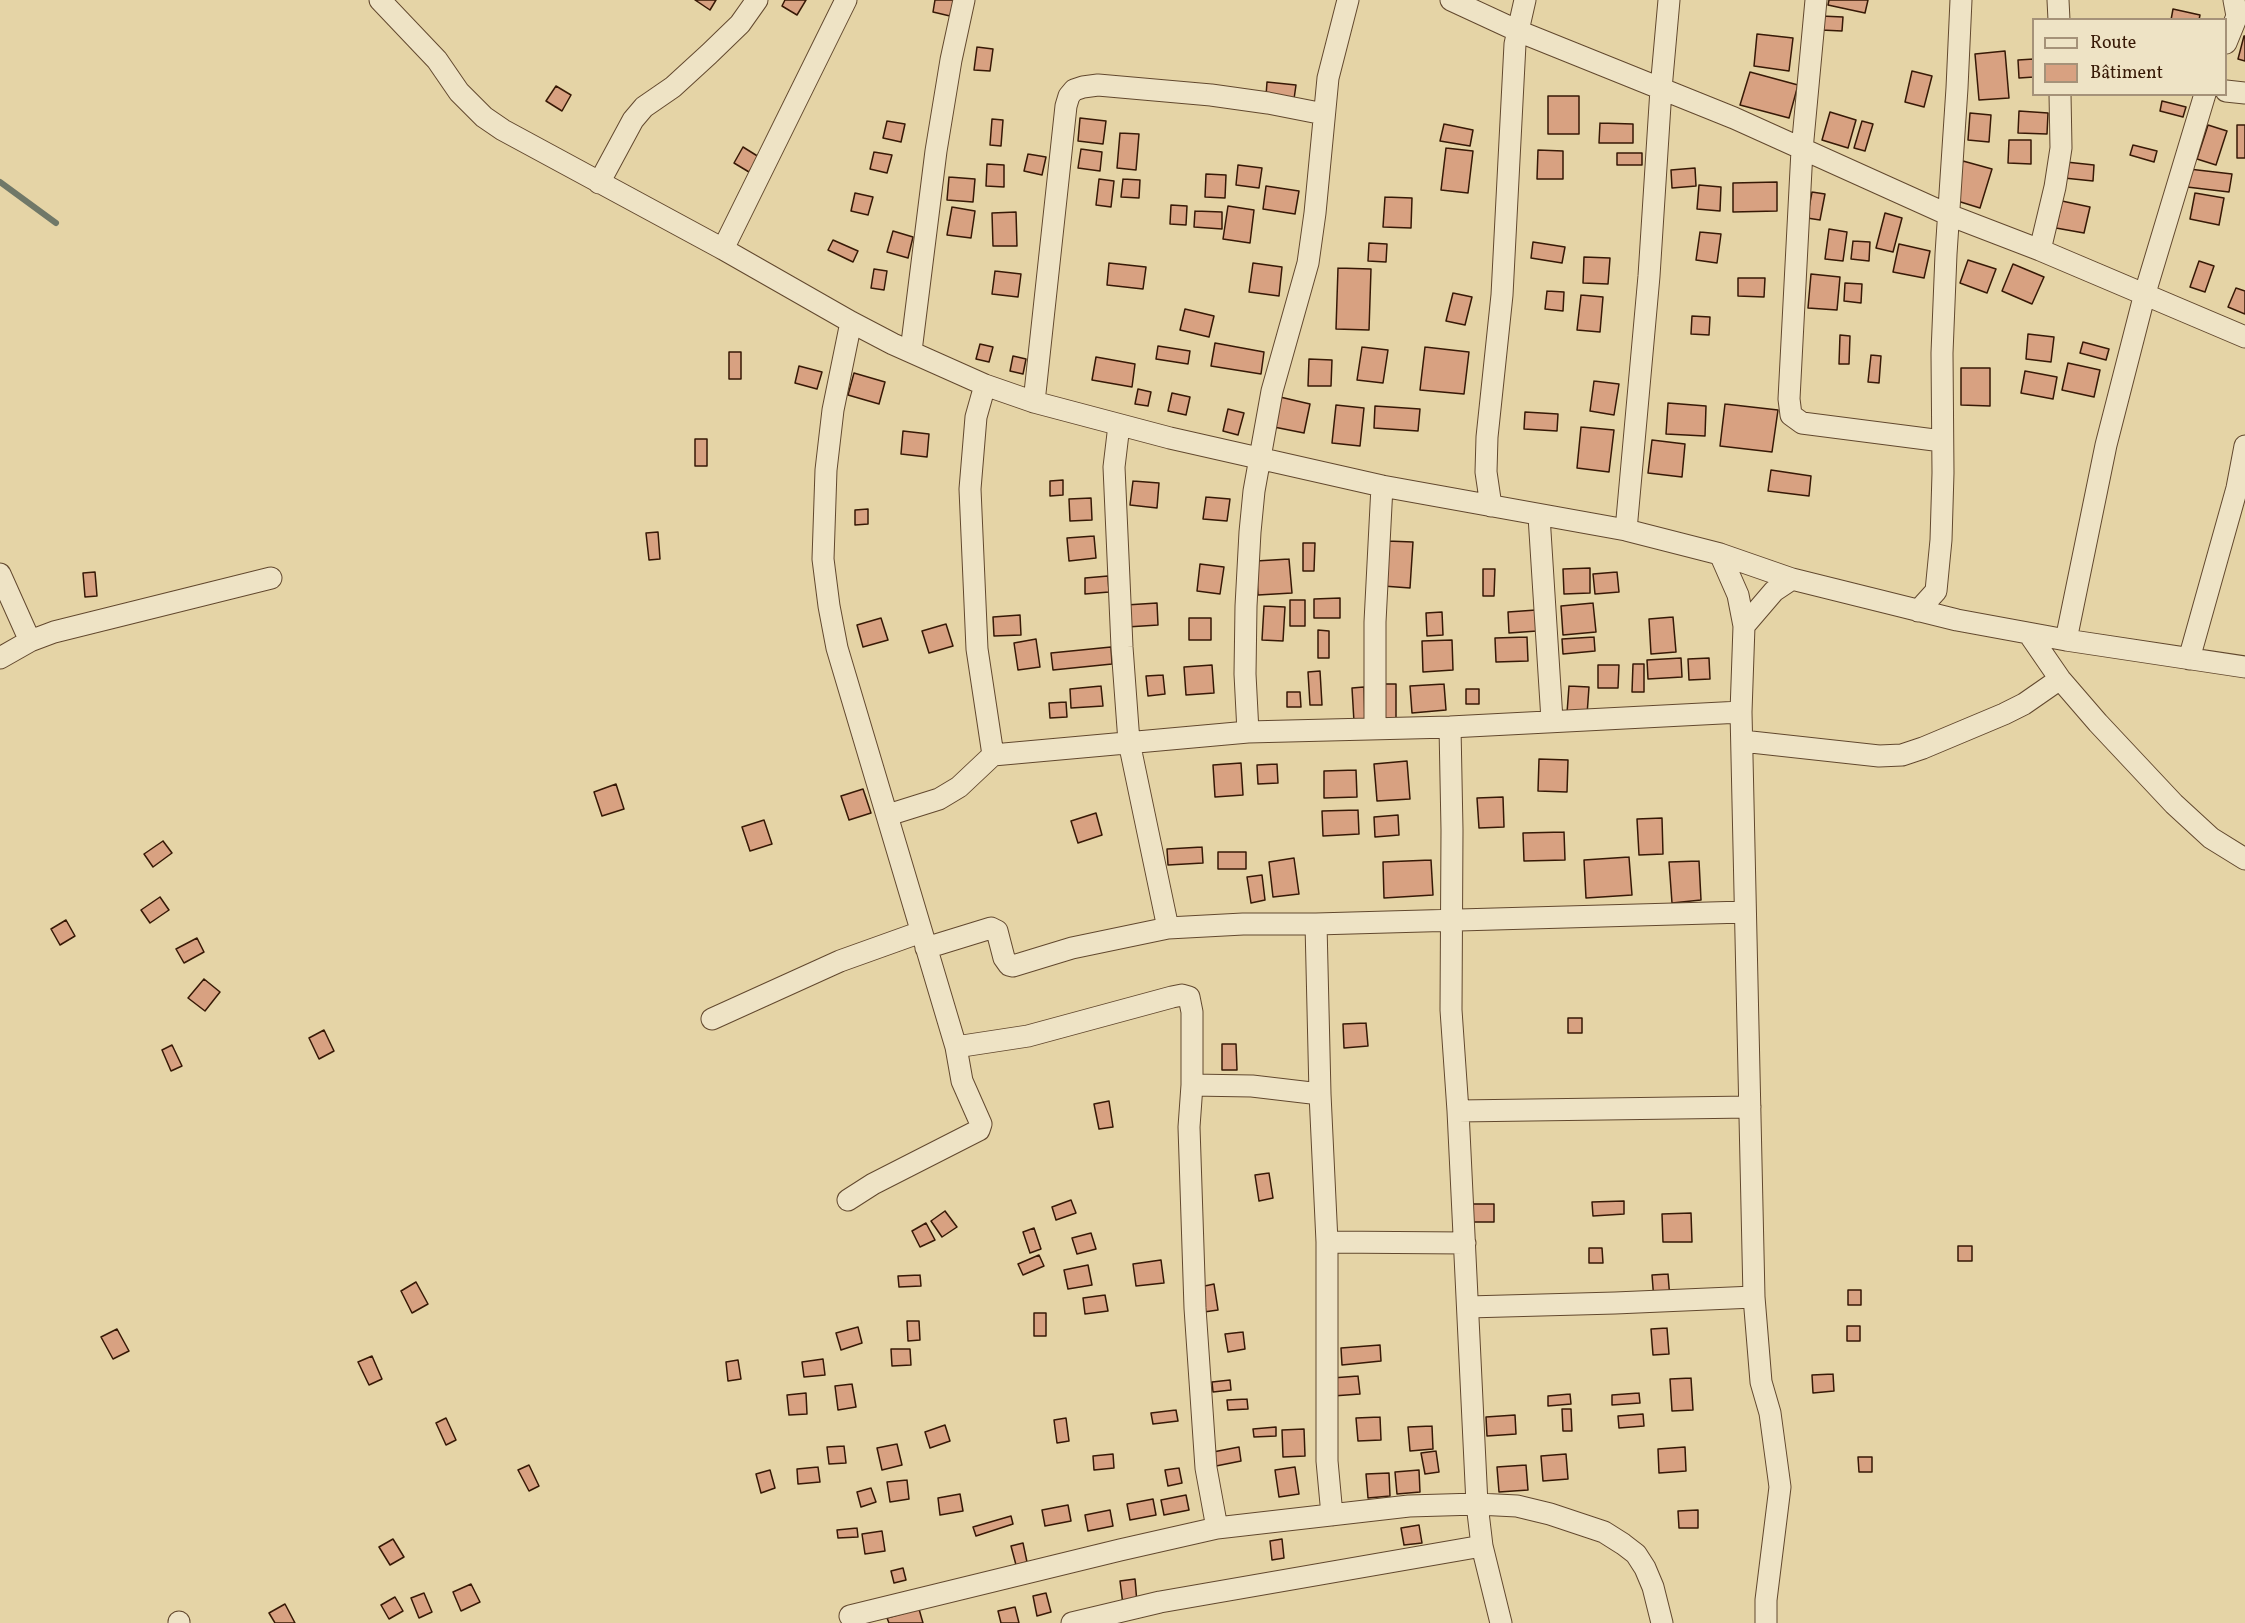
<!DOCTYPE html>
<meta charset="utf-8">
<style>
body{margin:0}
#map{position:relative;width:2245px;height:1623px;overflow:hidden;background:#e5d4a6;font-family:Vollkorn,serif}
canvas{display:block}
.legend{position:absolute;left:2032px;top:18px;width:195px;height:78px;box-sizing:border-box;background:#eee3c5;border:2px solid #a59279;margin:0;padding:8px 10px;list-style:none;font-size:18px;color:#371906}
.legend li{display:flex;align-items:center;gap:12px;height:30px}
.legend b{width:30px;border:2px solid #a59279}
</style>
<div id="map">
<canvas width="2245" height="1623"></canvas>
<ul class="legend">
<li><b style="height:8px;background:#eee3c5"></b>Route</li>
<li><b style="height:16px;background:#d8a181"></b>Bâtiment</li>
</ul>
</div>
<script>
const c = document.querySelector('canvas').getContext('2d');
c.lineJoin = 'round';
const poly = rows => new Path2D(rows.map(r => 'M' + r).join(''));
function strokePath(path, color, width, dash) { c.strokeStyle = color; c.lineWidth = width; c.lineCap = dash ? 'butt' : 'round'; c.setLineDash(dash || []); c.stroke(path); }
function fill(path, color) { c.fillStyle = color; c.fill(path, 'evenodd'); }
strokePath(poly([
 [0,182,56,223]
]), '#707868', 6);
const building = poly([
 [695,0,716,0,710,10,695,0],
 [785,0,806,0,797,15,782,6,785,0],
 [935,0,954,0,950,16,933,12,935,0],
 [1829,0,1868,0,1865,13,1828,5,1829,0],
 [2173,9,2200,15,2199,20,2171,20,2173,9],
 [1821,16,1843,17,1842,31,1821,30,1821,16],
 [1757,34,1793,38,1789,71,1754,66,1757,34],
 [2244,36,2245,36,2245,61,2238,59,2244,36],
 [977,47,993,49,990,71,974,70,977,47],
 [2005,51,2009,98,1979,100,1975,54,2005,51],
 [2034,59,2034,77,2019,78,2018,60,2034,59],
 [1912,71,1932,76,1924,107,1905,102,1912,71],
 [1750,72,1798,85,1789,118,1740,105,1750,72],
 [1267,82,1296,85,1294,99,1266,96,1267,82],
 [556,86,571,95,562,111,546,101,556,86],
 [1548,96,1579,96,1579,134,1548,134,1548,96],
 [2162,101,2186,107,2183,117,2160,111,2162,101],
 [2019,111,2048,113,2047,134,2018,133,2019,111],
 [1830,112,1856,120,1848,148,1822,140,1830,112],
 [1970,113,1991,115,1989,142,1968,140,1970,113],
 [1080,118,1106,121,1103,144,1078,141,1080,118],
 [992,119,1003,120,1001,146,990,145,992,119],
 [887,121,905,124,901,142,883,138,887,121],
 [1862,121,1873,124,1865,151,1854,148,1862,121],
 [1600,123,1633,124,1633,143,1599,143,1600,123],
 [1444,124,1473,130,1470,146,1440,141,1444,124],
 [2208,125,2227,131,2216,165,2197,159,2208,125],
 [2237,125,2245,125,2245,158,2237,158,2237,125],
 [1120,133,1139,134,1136,170,1117,168,1120,133],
 [2009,140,2031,140,2031,164,2008,163,2009,140],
 [2133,145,2157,151,2154,162,2130,155,2133,145],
 [743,147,759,157,749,172,734,163,743,147],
 [1446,148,1473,151,1468,193,1441,190,1446,148],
 [1081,149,1102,152,1100,171,1078,168,1081,149],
 [1538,150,1563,151,1563,179,1537,179,1538,150],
 [874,152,892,155,887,173,870,169,874,152],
 [1617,153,1642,153,1642,165,1617,165,1617,153],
 [1028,154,1046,157,1042,175,1024,171,1028,154],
 [1963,161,1992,169,1980,208,1951,199,1963,161],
 [2066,162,2094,165,2093,181,2064,178,2066,162],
 [987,164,1004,165,1004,187,986,186,987,164],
 [1238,165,1262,168,1259,188,1236,185,1238,165],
 [1695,168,1696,186,1672,188,1671,170,1695,168],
 [2189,169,2232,174,2229,192,2187,187,2189,169],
 [1206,174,1226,175,1225,198,1205,197,1206,174],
 [949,177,975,179,973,202,947,200,949,177],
 [1099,179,1114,181,1111,207,1096,205,1099,179],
 [1123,179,1140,180,1139,198,1121,197,1123,179],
 [1777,182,1777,211,1733,212,1733,183,1777,182],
 [1699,185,1721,187,1720,211,1697,209,1699,185],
 [1266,186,1299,191,1295,214,1263,209,1266,186],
 [1812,192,1825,194,1820,220,1807,218,1812,192],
 [855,193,873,197,868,215,851,211,855,193],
 [2195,193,2224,198,2219,225,2190,219,2195,193],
 [1385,197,1412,198,1411,228,1383,227,1385,197],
 [2062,201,2090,207,2084,233,2056,228,2062,201],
 [1171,205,1187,206,1186,225,1170,224,1171,205],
 [1228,206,1254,210,1250,243,1223,239,1228,206],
 [952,207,975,211,971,238,947,235,952,207],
 [1195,211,1222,212,1222,229,1194,227,1195,211],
 [1016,212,1017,246,993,246,992,213,1016,212],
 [1885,213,1902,218,1893,252,1876,248,1885,213],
 [1829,229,1847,232,1843,261,1825,259,1829,229],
 [893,231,913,237,908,258,887,252,893,231],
 [1700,232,1721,234,1717,263,1696,260,1700,232],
 [833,240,858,251,853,262,828,250,833,240],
 [1853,241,1870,242,1869,261,1851,259,1853,241],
 [1533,242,1565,247,1562,263,1531,258,1533,242],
 [1369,243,1387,244,1386,262,1368,261,1369,243],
 [1899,244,1930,251,1924,278,1893,272,1899,244],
 [1584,257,1610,258,1608,284,1583,283,1584,257],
 [1968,260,1996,269,1987,293,1960,283,1968,260],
 [2199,261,2214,266,2205,292,2190,287,2199,261],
 [1109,263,1146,267,1143,289,1107,285,1109,263],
 [1253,263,1282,267,1279,296,1249,292,1253,263],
 [2013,264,2044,277,2032,304,2002,291,2013,264],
 [1338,268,1371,269,1369,330,1336,329,1338,268],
 [874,269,887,271,884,290,871,288,874,269],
 [995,271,1021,274,1018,297,992,294,995,271],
 [1811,274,1840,277,1837,310,1808,308,1811,274],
 [1738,278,1765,278,1764,297,1738,296,1738,278],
 [1845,283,1862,284,1861,303,1844,301,1845,283],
 [2236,288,2245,291,2245,314,2228,307,2236,288],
 [1547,291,1564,292,1563,311,1545,309,1547,291],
 [1453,293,1472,297,1465,325,1446,321,1453,293],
 [1581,295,1603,297,1600,332,1577,330,1581,295],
 [1185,309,1214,316,1209,337,1180,330,1185,309],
 [1692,316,1710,317,1709,335,1691,334,1692,316],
 [2028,334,2054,337,2051,362,2026,359,2028,334],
 [1840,335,1850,336,1849,364,1839,364,1840,335],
 [2083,342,2109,349,2106,360,2080,353,2083,342],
 [1215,343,1264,352,1261,374,1211,366,1215,343],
 [980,344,993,347,989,362,976,359,980,344],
 [1158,346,1190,351,1188,364,1156,359,1158,346],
 [1362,347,1388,350,1383,383,1357,380,1362,347],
 [1425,347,1469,352,1464,394,1420,390,1425,347],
 [729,352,741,352,741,379,729,379,729,352],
 [1871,355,1881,356,1879,383,1868,382,1871,355],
 [1013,356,1026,359,1023,374,1010,371,1013,356],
 [1096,357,1135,364,1132,387,1092,380,1096,357],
 [1309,359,1332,360,1331,386,1308,386,1309,359],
 [2068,363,2100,370,2094,397,2062,390,2068,363],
 [799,366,822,372,817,389,795,383,799,366],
 [1961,368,1990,368,1990,406,1961,405,1961,368],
 [2025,371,2057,377,2053,399,2021,393,2025,371],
 [854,373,885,382,879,404,848,395,854,373],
 [1594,381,1619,384,1614,415,1590,411,1594,381],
 [1138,389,1151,392,1148,406,1135,404,1138,389],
 [1172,393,1190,397,1186,415,1168,411,1172,393],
 [1280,397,1310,404,1304,433,1274,427,1280,397],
 [1668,403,1706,406,1705,436,1666,434,1668,403],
 [1725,404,1778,410,1772,452,1720,446,1725,404],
 [1336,405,1364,408,1360,446,1332,443,1336,405],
 [1375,406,1420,409,1418,431,1374,428,1375,406],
 [1228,409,1244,413,1238,435,1223,431,1228,409],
 [1525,412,1558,414,1557,431,1524,429,1525,412],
 [1581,427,1614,430,1609,472,1577,468,1581,427],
 [903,431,929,434,927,457,901,454,903,431],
 [695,439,707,439,707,466,695,466,695,439],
 [1652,440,1685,444,1682,477,1648,473,1652,440],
 [1771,470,1811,476,1809,496,1768,491,1771,470],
 [1063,480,1063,495,1050,496,1050,481,1063,480],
 [1133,481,1159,483,1157,508,1130,505,1133,481],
 [1206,497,1230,499,1227,521,1203,519,1206,497],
 [1091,498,1092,520,1070,521,1069,499,1091,498],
 [868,509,868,524,855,525,855,510,868,509],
 [658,532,660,559,649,560,646,533,658,532],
 [1094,536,1096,558,1069,561,1067,538,1094,536],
 [1387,541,1413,542,1410,588,1383,586,1387,541],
 [1303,543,1315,543,1314,571,1303,571,1303,543],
 [1289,559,1292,593,1258,595,1256,561,1289,559],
 [1200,564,1224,567,1220,594,1197,591,1200,564],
 [1590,568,1590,593,1564,594,1563,569,1590,568],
 [1483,569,1495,569,1494,596,1483,596,1483,569],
 [95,572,97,596,85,597,83,573,95,572],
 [1617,572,1619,592,1595,594,1593,574,1617,572],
 [1108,576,1109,592,1085,594,1085,578,1108,576],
 [1340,598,1340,618,1314,618,1314,599,1340,598],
 [1290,600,1305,600,1305,626,1290,626,1290,600],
 [1157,603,1158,625,1127,627,1126,605,1157,603],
 [1593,603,1596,632,1563,635,1561,606,1593,603],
 [1264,606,1285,607,1283,641,1262,640,1264,606],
 [1536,610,1537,631,1509,633,1508,612,1536,610],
 [1442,612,1443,635,1427,636,1426,613,1442,612],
 [1020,615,1021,635,994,636,993,617,1020,615],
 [1673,617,1676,652,1651,654,1649,619,1673,617],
 [881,618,888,640,863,647,857,625,881,618],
 [1189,618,1211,618,1211,640,1189,640,1189,618],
 [946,624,953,646,929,653,922,631,946,624],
 [1318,630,1329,631,1329,658,1318,658,1318,630],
 [1527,637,1528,661,1496,662,1495,638,1527,637],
 [1594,637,1595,651,1563,654,1562,639,1594,637],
 [1036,639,1040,667,1018,670,1014,643,1036,639],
 [1452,640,1453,670,1423,672,1422,641,1452,640],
 [1111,647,1112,664,1053,670,1051,653,1111,647],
 [1681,658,1682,677,1648,679,1647,660,1681,658],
 [1709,658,1710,679,1689,680,1688,659,1709,658],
 [1633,664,1644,664,1644,692,1632,692,1633,664],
 [1212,665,1214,693,1186,695,1184,667,1212,665],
 [1598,665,1619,665,1618,688,1598,688,1598,665],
 [1320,671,1322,705,1310,705,1308,672,1320,671],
 [1163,675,1165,694,1148,696,1146,676,1163,675],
 [1381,684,1396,684,1396,719,1381,719,1381,684],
 [1444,684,1446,710,1412,713,1410,686,1444,684],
 [1101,686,1103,706,1071,708,1070,689,1101,686],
 [1569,686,1589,687,1587,715,1567,713,1569,686],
 [1364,687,1365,721,1354,722,1352,688,1364,687],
 [1466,689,1479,689,1479,704,1466,704,1466,689],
 [1287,692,1300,692,1301,707,1287,707,1287,692],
 [1066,702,1067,717,1050,718,1049,703,1066,702],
 [1539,759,1568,760,1567,792,1538,791,1539,759],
 [1407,761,1410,799,1377,801,1374,764,1407,761],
 [1241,763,1243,795,1215,797,1213,765,1241,763],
 [1277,764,1278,783,1258,784,1257,765,1277,764],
 [1356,770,1357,797,1324,798,1324,771,1356,770],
 [616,784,624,809,602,816,594,792,616,784],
 [863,789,871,813,849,820,841,796,863,789],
 [1503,797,1504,827,1479,828,1477,798,1503,797],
 [1358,810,1359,834,1323,836,1322,811,1358,810],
 [1096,813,1102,835,1078,843,1071,821,1096,813],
 [1398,815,1399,835,1375,837,1374,817,1398,815],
 [1662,818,1663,854,1639,855,1637,819,1662,818],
 [764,820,772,844,750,851,742,827,764,820],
 [1564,832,1565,860,1524,861,1523,833,1564,832],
 [163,841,172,853,153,867,144,854,163,841],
 [1202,847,1203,863,1168,865,1167,849,1202,847],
 [1218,852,1246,852,1246,869,1218,869,1218,852],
 [1629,857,1632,895,1586,898,1584,860,1629,857],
 [1294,858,1299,894,1273,897,1269,862,1294,858],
 [1431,860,1433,895,1384,898,1383,862,1431,860],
 [1699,861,1701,900,1672,903,1669,862,1699,861],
 [1262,875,1265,900,1251,903,1247,877,1262,875],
 [160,897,169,910,150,923,141,910,160,897],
 [66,920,75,936,60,945,51,929,66,920],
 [197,938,204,952,184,963,176,949,197,938],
 [204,979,220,992,205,1011,188,998,204,979],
 [1568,1018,1582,1018,1582,1033,1568,1033,1568,1018],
 [1366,1023,1368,1046,1344,1048,1343,1024,1366,1023],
 [324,1030,334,1051,319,1059,309,1038,324,1030],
 [1222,1044,1236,1044,1237,1070,1222,1070,1222,1044],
 [172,1045,182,1066,171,1071,162,1050,172,1045],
 [1109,1101,1113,1127,1099,1129,1094,1104,1109,1101],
 [1269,1173,1273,1198,1259,1201,1255,1175,1269,1173],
 [1071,1200,1076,1213,1056,1220,1052,1207,1071,1200],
 [1624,1201,1624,1214,1593,1216,1592,1202,1624,1201],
 [1471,1204,1494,1204,1494,1222,1471,1222,1471,1204],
 [945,1211,957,1227,942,1237,931,1221,945,1211],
 [1691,1213,1692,1242,1663,1242,1662,1214,1691,1213],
 [926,1223,935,1240,920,1247,912,1231,926,1223],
 [1034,1228,1041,1249,1030,1253,1023,1232,1034,1228],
 [1091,1233,1096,1249,1077,1254,1072,1238,1091,1233],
 [1958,1246,1972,1246,1972,1261,1958,1261,1958,1246],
 [1589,1248,1602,1248,1603,1263,1589,1263,1589,1248],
 [1039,1255,1044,1266,1023,1275,1018,1264,1039,1255],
 [1161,1260,1164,1283,1136,1286,1133,1264,1161,1260],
 [1088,1265,1092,1285,1068,1289,1064,1270,1088,1265],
 [1668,1274,1670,1299,1654,1301,1652,1275,1668,1274],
 [920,1275,921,1286,899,1287,898,1276,920,1275],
 [416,1282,428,1304,412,1313,401,1291,416,1282],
 [1214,1284,1218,1310,1204,1312,1200,1287,1214,1284],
 [1848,1290,1861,1290,1861,1305,1848,1305,1848,1290],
 [1105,1295,1108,1311,1085,1314,1083,1298,1105,1295],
 [1034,1313,1046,1313,1046,1336,1034,1336,1034,1313],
 [907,1321,919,1321,920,1340,908,1341,907,1321],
 [1847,1326,1860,1326,1860,1341,1847,1341,1847,1326],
 [858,1327,862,1343,841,1350,836,1333,858,1327],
 [1667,1328,1669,1354,1653,1355,1651,1329,1667,1328],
 [117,1329,129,1351,113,1359,101,1337,117,1329],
 [1243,1332,1245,1349,1228,1352,1225,1334,1243,1332],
 [1380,1345,1381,1361,1342,1365,1341,1348,1380,1345],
 [891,1349,910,1349,911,1365,892,1366,891,1349],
 [372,1356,382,1379,369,1385,358,1362,372,1356],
 [823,1359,825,1375,804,1377,802,1362,823,1359],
 [738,1360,741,1379,728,1381,726,1362,738,1360],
 [1833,1374,1834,1391,1813,1393,1812,1375,1833,1374],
 [1358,1376,1360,1394,1333,1396,1332,1378,1358,1376],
 [1691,1378,1693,1410,1672,1411,1670,1379,1691,1378],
 [1230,1380,1231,1390,1213,1392,1212,1382,1230,1380],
 [852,1384,856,1407,838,1410,835,1386,852,1384],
 [806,1393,807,1414,789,1415,787,1395,806,1393],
 [1639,1393,1640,1403,1612,1405,1612,1395,1639,1393],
 [1570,1394,1571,1404,1548,1406,1548,1396,1570,1394],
 [1247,1399,1248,1409,1228,1410,1227,1400,1247,1399],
 [1562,1409,1571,1409,1572,1431,1563,1431,1562,1409],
 [1176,1410,1178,1421,1153,1424,1151,1413,1176,1410],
 [1643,1414,1644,1426,1619,1428,1618,1416,1643,1414],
 [1515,1415,1516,1434,1487,1436,1486,1417,1515,1415],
 [1380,1417,1381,1440,1358,1441,1356,1418,1380,1417],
 [446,1418,456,1440,446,1445,436,1423,446,1418],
 [1066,1418,1069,1441,1057,1443,1054,1420,1066,1418],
 [945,1425,950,1441,930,1448,925,1432,945,1425],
 [1432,1426,1433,1449,1410,1451,1408,1427,1432,1426],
 [1276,1427,1276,1436,1254,1437,1253,1429,1276,1427],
 [1304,1429,1305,1456,1283,1457,1282,1430,1304,1429],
 [897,1444,902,1465,882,1470,877,1448,897,1444],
 [844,1446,846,1463,829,1464,827,1447,844,1446],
 [1239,1447,1241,1461,1216,1466,1213,1452,1239,1447],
 [1685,1447,1686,1471,1659,1473,1658,1449,1685,1447],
 [1436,1451,1439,1472,1425,1474,1421,1453,1436,1451],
 [1113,1454,1114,1468,1094,1470,1093,1456,1113,1454],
 [1566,1454,1568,1479,1543,1481,1541,1456,1566,1454],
 [1858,1457,1872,1457,1872,1472,1859,1472,1858,1457],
 [529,1465,539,1486,529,1491,518,1470,529,1465],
 [1526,1465,1528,1490,1499,1492,1497,1467,1526,1465],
 [818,1467,820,1482,798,1484,797,1469,818,1467],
 [1295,1467,1299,1494,1279,1497,1275,1470,1295,1467],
 [1179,1468,1182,1483,1168,1486,1165,1470,1179,1468],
 [770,1470,775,1488,761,1493,756,1474,770,1470],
 [1419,1470,1420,1492,1397,1494,1395,1472,1419,1470],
 [1389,1473,1390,1496,1368,1498,1366,1474,1389,1473],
 [907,1480,909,1499,890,1502,887,1482,907,1480],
 [871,1488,876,1502,861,1507,857,1492,871,1488],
 [960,1494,963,1511,940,1515,938,1498,960,1494],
 [1186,1495,1189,1510,1164,1515,1161,1500,1186,1495],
 [1153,1499,1156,1515,1130,1520,1127,1504,1153,1499],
 [1068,1505,1071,1521,1045,1526,1042,1510,1068,1505],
 [1110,1510,1113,1526,1088,1531,1085,1515,1110,1510],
 [1698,1510,1698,1528,1679,1528,1678,1511,1698,1510],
 [1011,1516,1013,1524,976,1536,973,1527,1011,1516],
 [1419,1525,1422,1543,1404,1545,1401,1528,1419,1525],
 [857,1528,858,1537,838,1538,837,1530,857,1528],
 [882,1531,885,1551,865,1554,862,1534,882,1531],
 [393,1539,404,1557,390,1565,379,1547,393,1539],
 [1282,1539,1284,1558,1272,1560,1270,1541,1282,1539],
 [1023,1543,1027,1562,1016,1565,1011,1546,1023,1543],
 [903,1568,906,1580,894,1583,891,1571,903,1568],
 [1135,1579,1137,1603,1123,1605,1120,1581,1135,1579],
 [471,1584,480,1602,461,1611,453,1592,471,1584],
 [424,1593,432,1612,419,1618,411,1598,424,1593],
 [1046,1593,1051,1612,1037,1616,1033,1596,1046,1593],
 [395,1597,403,1611,389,1619,381,1605,395,1597],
 [285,1604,295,1623,275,1623,269,1613,285,1604],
 [1015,1607,1019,1623,1001,1623,998,1611,1015,1607],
 [919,1609,923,1623,889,1623,887,1618,919,1609]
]);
fill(building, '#d8a181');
strokePath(building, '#371906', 1.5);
const minor = poly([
 [380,0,437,60,459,92,484,117,503,130,723,249,851,322,893,344,985,385,1034,402,1170,438,1382,486,1626,530,1720,554,1792,579,1957,620,2066,640,2245,667],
 [1451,0,1518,31,1734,118,1949,215,2040,250,2245,337],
 [1816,0,1802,150,1789,399,1791,415,1802,423,1942,441],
 [2058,0,2059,20],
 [2226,43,2237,16,2234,0],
 [2226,91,2245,93],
 [599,183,633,120,644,107,673,87,709,54,740,24,757,0],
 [723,249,846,0],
 [2040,250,2055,187,2061,148,2060,94],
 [911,351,936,151,951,60,964,0],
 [985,385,976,417,970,489,977,649,993,755],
 [1034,402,1066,106,1069,96,1074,90,1083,87,1098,85,1211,95,1268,103,1324,114],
 [1119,425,1114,467,1122,647,1129,742,1168,928],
 [1491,506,1486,472,1487,437,1502,295,1515,44,1525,0],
 [1539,516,1552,720],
 [1626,530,1649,276,1661,89,1669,0],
 [1720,554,1738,595,1744,626,1741,712,1754,1297,1761,1382,1770,1413,1780,1487,1766,1600,1766,1623],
 [0,574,30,641],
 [1918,611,1936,591,1941,540,1943,473,1942,353,1946,254,1957,88,1961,0],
 [1744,626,1774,591,1792,579],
 [2029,634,2060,679,2098,723,2174,804,2211,838,2245,859],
 [2066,640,2106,445,2145,293,2205,94],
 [0,658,30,641,54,632,271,578],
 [2189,659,2237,488,2245,446],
 [1450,727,1452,830,1451,1010,1458,1111,1477,1504,1482,1546,1501,1623],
 [1375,729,1375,622,1382,486],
 [1248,732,1245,674,1246,606,1250,532,1254,491,1272,391,1308,263,1315,213,1328,78,1348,0],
 [1742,741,1879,756,1902,755,1923,748,2004,714,2024,704,2060,679],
 [888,815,939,799,959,787,993,755,1248,732,1450,727,1741,712],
 [1316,924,1320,1094,1327,1242,1327,1461,1332,1515],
 [926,948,991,928,997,931,1004,958,1009,965,1013,966,1072,948,1168,928,1243,924,1316,924,1745,912],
 [712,1019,840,961,921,932],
 [956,1047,1028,1036,1172,997,1182,995,1189,997,1192,1012,1192,1085,1189,1127,1195,1308,1206,1468,1217,1528],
 [1192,1085,1252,1086,1320,1094],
 [1458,1111,1750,1107],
 [848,1200,873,1184,979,1130,981,1124,962,1081,956,1047,837,648,829,606,823,559,826,470,833,410,851,322],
 [1327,1242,1465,1243],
 [1468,1307,1615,1303,1754,1297],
 [850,1616,1120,1550,1217,1528,1409,1506,1477,1504,1517,1506,1550,1514,1604,1532,1623,1544,1636,1554,1645,1568,1653,1587,1662,1623],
 [179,1622,179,1623],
 [1072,1623,1160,1602,1482,1546]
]);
strokePath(minor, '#62482e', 23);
strokePath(minor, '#eee3c5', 21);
</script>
